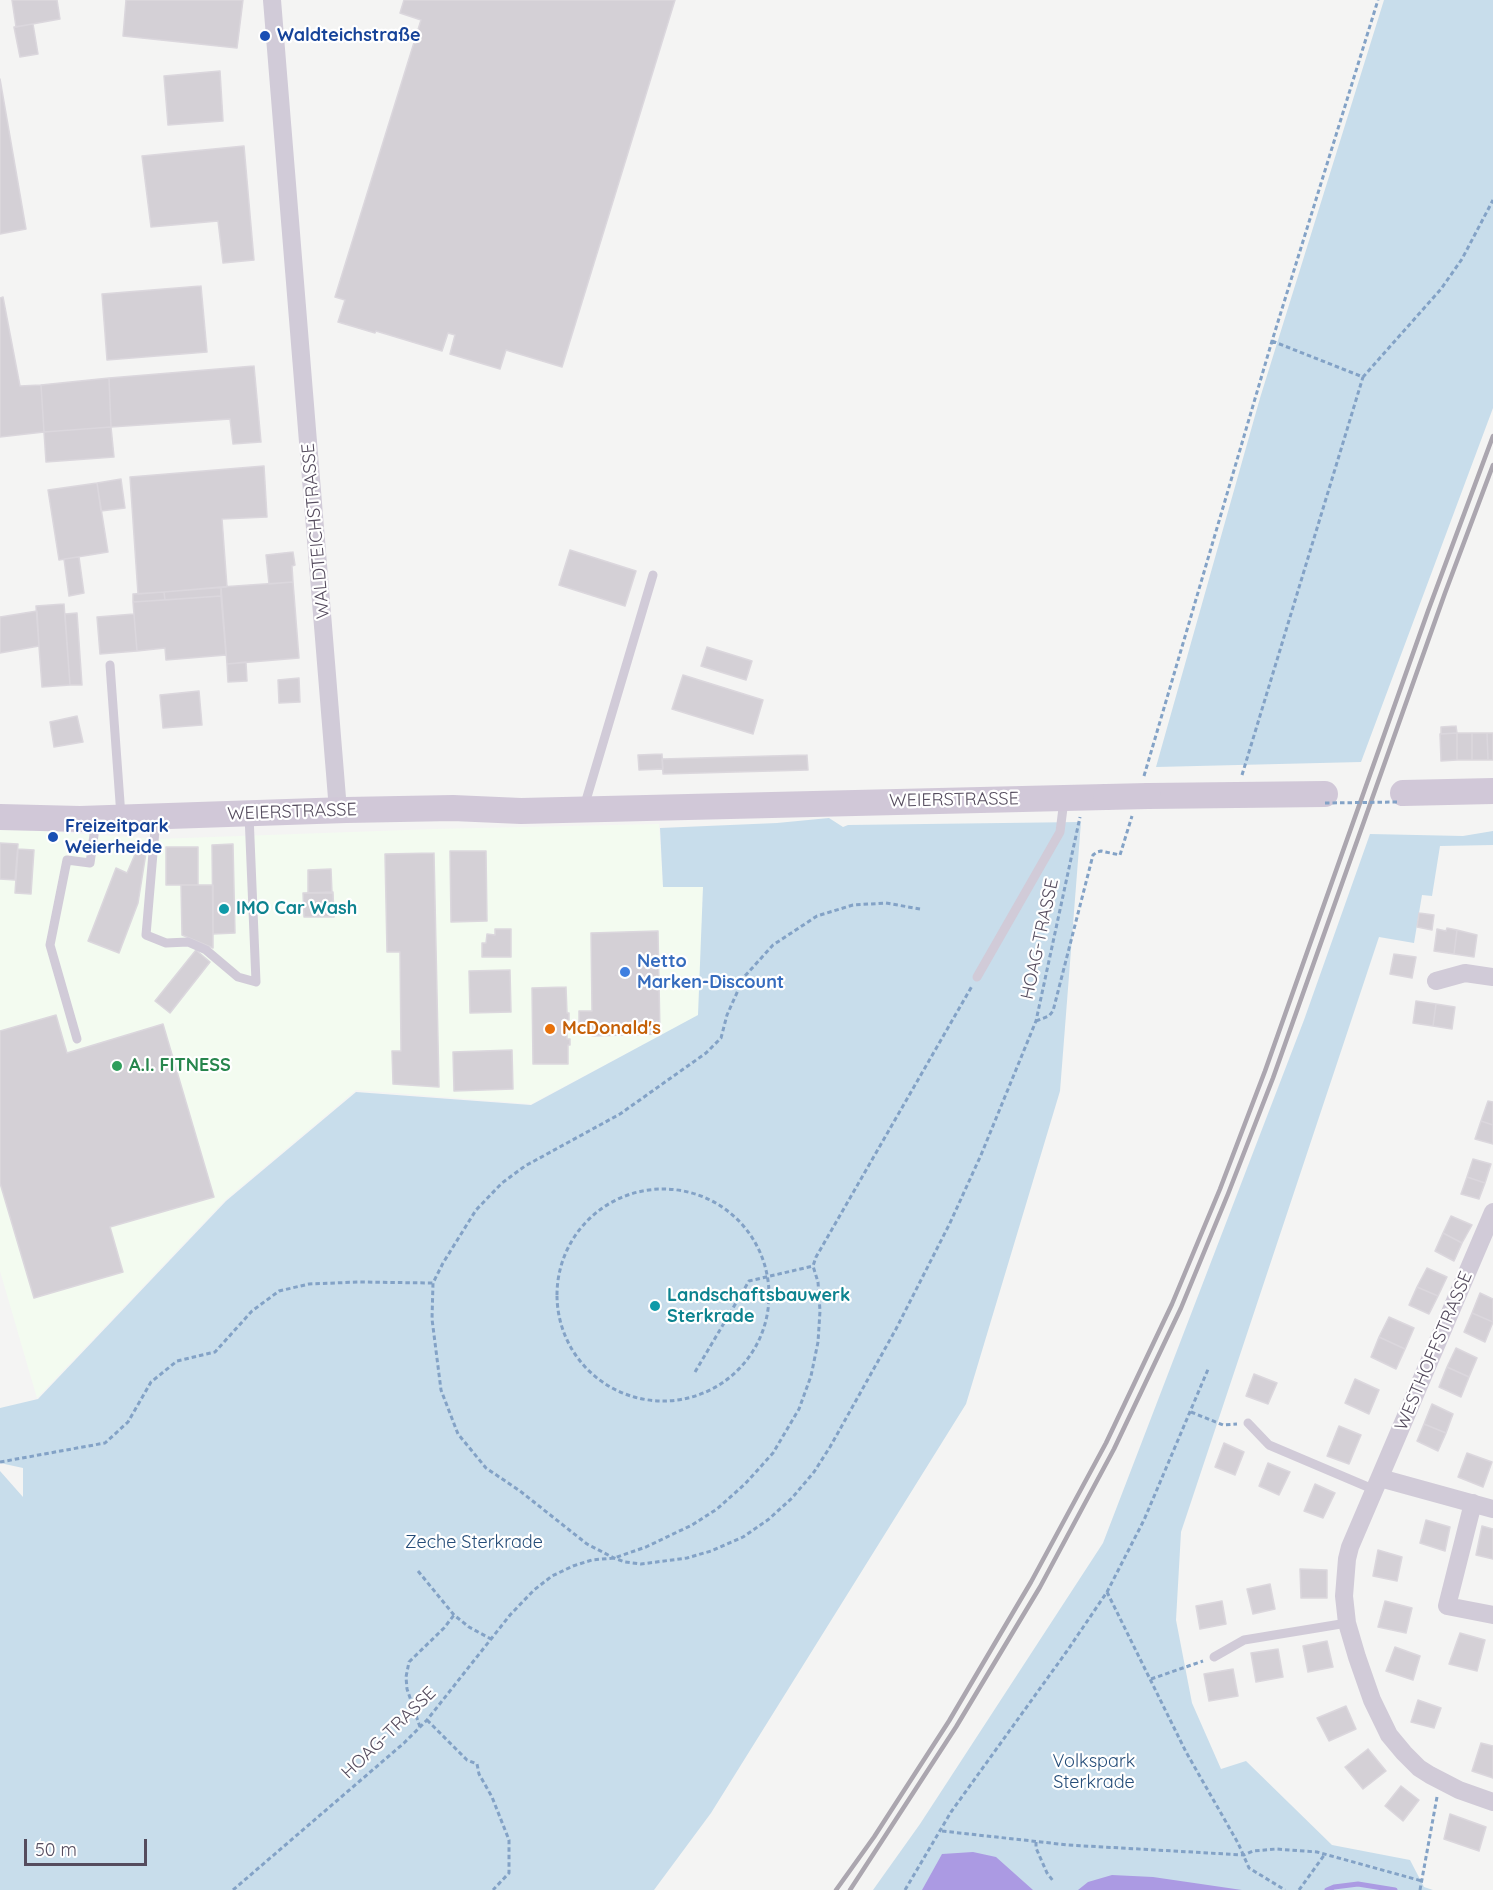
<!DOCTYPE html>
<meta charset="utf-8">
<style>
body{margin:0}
#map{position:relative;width:1493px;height:1890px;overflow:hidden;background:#f4f4f3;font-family:Quicksand,sans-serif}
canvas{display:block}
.scale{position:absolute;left:24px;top:1839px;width:123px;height:27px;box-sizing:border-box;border:3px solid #554c5e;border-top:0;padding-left:8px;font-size:18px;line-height:21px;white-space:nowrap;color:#554c5e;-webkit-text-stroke:4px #fff;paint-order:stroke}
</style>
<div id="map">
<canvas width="1493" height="1890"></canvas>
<div class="scale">50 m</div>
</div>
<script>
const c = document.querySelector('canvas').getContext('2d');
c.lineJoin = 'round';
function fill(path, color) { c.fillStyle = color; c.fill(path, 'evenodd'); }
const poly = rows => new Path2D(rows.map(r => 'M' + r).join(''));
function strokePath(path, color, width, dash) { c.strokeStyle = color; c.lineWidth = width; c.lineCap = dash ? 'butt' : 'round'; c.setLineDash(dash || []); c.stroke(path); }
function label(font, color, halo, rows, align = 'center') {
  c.font = font + ' Quicksand,sans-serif'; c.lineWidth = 4.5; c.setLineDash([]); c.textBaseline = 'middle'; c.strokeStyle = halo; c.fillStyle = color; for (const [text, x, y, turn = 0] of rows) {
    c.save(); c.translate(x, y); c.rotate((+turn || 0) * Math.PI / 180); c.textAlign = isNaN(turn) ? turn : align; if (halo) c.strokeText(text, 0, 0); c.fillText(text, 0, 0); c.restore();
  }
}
fill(poly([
 [659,824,663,887,703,887,699,1015,531,1104,356,1090,225,1200,37,1398,0,1271,0,828,157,839,434,829]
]), '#f3fbf0');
fill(poly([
 [1384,0,1493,0,1493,408,1361,762,1156,767,1260,398],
 [829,818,843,827,848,825,1081,822,1060,1091,966,1404,711,1813,654,1890,0,1890,0,1471,23,1497,23,1468,0,1463,0,1408,38,1399,226,1201,356,1092,531,1105,698,1015,703,887,663,887,660,828,777,823],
 [1493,831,1493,845,1440,846,1432,896,1422,895,1414,943,1379,937,1181,1532,1176,1620,1192,1703,1221,1769,1246,1761,1332,1845,1410,1860,1424,1887,1433,1890,873,1890,920,1824,1103,1543,1304,1020,1370,834,1463,836]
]), '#c8ddeb');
fill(poly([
 [973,1852,996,1857,1033,1890,922,1890,942,1854],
 [1112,1875,1153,1877,1242,1890,1078,1890,1088,1882]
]), '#ab9ae3');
strokePath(poly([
 [1327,1890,1334,1887,1358,1884,1395,1890]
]), '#ab9ae3', 5);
const building = poly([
 [12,0,57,0,60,19,16,27,12,0],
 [126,0,243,0,237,48,123,36,126,0],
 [404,0,675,0,562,367,506,350,500,369,450,354,455,335,448,333,442,351,376,331,375,333,338,322,345,300,335,297,421,20,400,13,404,0],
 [33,24,38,54,20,57,14,27,33,24],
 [220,71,223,121,168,125,164,76,220,71],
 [0,79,26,229,0,234,0,79],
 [244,146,254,260,223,263,218,221,151,227,142,156,244,146],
 [201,286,207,352,107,360,102,294,201,286],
 [3,297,20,386,41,385,44,432,0,437,0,298,3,297],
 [254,366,261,442,233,444,230,419,111,427,109,378,254,366],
 [109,378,111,427,44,432,41,385,109,378],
 [111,427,114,457,46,462,44,432,111,427],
 [264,466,267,517,222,519,227,587,138,594,130,477,264,466],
 [121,479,125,508,101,511,97,483,121,479],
 [97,483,108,552,59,560,48,490,97,483],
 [570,550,636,571,625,606,559,585,570,550],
 [293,552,295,565,292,566,293,582,269,584,266,555,293,552],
 [79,557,84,593,69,596,64,559,79,557],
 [293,582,299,658,227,664,221,587,293,582],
 [221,587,221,596,165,600,164,592,221,587],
 [164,592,165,600,133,602,133,594,164,592],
 [221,596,226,655,166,660,165,648,137,651,133,602,221,596],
 [64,604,70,685,42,687,36,606,64,604],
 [37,611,39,646,0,653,0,617,37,611],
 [77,613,82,685,70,685,65,614,77,613],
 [134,614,137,651,100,654,97,617,134,614],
 [707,647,752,661,746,680,701,666,707,647],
 [246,662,247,681,228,682,227,664,246,662],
 [683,675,763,700,753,734,672,709,683,675],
 [299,678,300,702,279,703,278,680,299,678],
 [199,691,202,725,163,728,160,695,199,691],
 [77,716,83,742,54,747,50,722,77,716],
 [1456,726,1457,733,1441,734,1441,727,1456,726],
 [1457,733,1457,760,1441,761,1440,734,1457,733],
 [1457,733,1472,733,1472,760,1457,760,1457,733],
 [1472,733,1487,733,1488,760,1472,760,1472,733],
 [1487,733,1493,733,1493,760,1488,760,1487,733],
 [662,754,663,769,639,770,638,755,662,754],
 [807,755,808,770,663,774,662,759,807,755],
 [0,843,18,844,15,880,0,879,0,843],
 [233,844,235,933,213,934,212,845,233,844],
 [166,847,198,847,198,885,166,885,166,847],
 [18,849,34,850,31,894,15,893,18,849],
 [450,851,486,851,487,921,451,922,450,851],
 [136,852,146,853,138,903,119,953,88,941,116,868,127,873,136,852],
 [434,853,439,1087,393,1084,392,1051,401,1051,400,952,387,952,385,854,434,853],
 [331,869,332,893,308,893,308,870,331,869],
 [181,885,213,885,213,948,182,935,181,885],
 [333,892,334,917,304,917,303,893,333,892],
 [1419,913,1434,915,1432,930,1417,927,1419,913],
 [1447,928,1457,930,1454,954,1434,951,1437,929,1446,931,1447,928],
 [495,929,511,929,511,957,482,957,482,943,486,943,487,934,495,935,495,929],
 [1457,930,1477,935,1474,957,1454,954,1457,930],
 [658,931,660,1034,592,1036,592,1027,579,1028,579,1011,592,1011,591,933,658,931],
 [196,950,210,962,170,1013,155,1001,196,950],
 [1394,954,1416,957,1412,978,1390,974,1394,954],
 [510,970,511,1012,470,1013,469,971,510,970],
 [566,987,567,1013,569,1013,569,1020,567,1020,567,1039,570,1039,570,1045,568,1045,568,1064,533,1064,532,988,566,987],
 [1416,1001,1436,1004,1433,1026,1413,1023,1416,1001],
 [1436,1004,1455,1007,1452,1029,1433,1026,1436,1004],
 [56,1015,67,1053,163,1024,214,1197,110,1227,123,1272,34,1298,0,1183,0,1031,56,1015],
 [512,1050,513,1089,454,1091,453,1052,512,1050],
 [1488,1101,1493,1102,1493,1125,1481,1121,1488,1101],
 [1481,1121,1493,1125,1493,1144,1475,1139,1481,1121],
 [1473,1159,1491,1164,1485,1183,1467,1177,1473,1159],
 [1467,1177,1485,1183,1479,1199,1461,1194,1467,1177],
 [1451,1216,1472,1225,1462,1243,1443,1233,1451,1216],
 [1443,1233,1462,1243,1454,1261,1435,1251,1443,1233],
 [1427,1268,1447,1277,1438,1296,1417,1287,1427,1268],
 [1417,1287,1438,1296,1429,1314,1409,1305,1417,1287],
 [1480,1293,1493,1299,1493,1322,1472,1313,1480,1293],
 [1472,1313,1493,1322,1485,1342,1464,1332,1472,1313],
 [1389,1317,1414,1328,1405,1349,1379,1337,1389,1317],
 [1379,1337,1405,1349,1396,1369,1371,1357,1379,1337],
 [1456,1348,1477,1358,1469,1377,1447,1367,1456,1348],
 [1447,1367,1469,1377,1461,1397,1439,1387,1447,1367],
 [1254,1374,1277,1383,1268,1404,1246,1396,1254,1374],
 [1355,1379,1379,1390,1369,1414,1345,1403,1355,1379],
 [1432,1404,1453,1414,1446,1433,1424,1424,1432,1404],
 [1424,1424,1446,1433,1438,1451,1417,1441,1424,1424],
 [1339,1426,1361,1435,1349,1464,1327,1456,1339,1426],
 [1224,1443,1244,1452,1235,1475,1215,1467,1224,1443],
 [1467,1453,1492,1462,1483,1487,1458,1477,1467,1453],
 [1268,1463,1290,1472,1279,1495,1259,1486,1268,1463],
 [1315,1484,1335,1493,1323,1518,1304,1511,1315,1484],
 [1426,1520,1450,1527,1445,1551,1420,1543,1426,1520],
 [1482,1526,1493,1529,1493,1559,1476,1555,1482,1526],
 [1378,1550,1402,1557,1397,1581,1373,1576,1378,1550],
 [1300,1569,1327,1570,1327,1598,1301,1598,1300,1569],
 [1270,1584,1275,1609,1253,1614,1247,1589,1270,1584],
 [1222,1601,1226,1624,1200,1629,1196,1606,1222,1601],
 [1385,1601,1412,1608,1406,1633,1378,1627,1385,1601],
 [1460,1633,1485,1640,1477,1671,1449,1664,1460,1633],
 [1327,1641,1333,1667,1308,1672,1303,1646,1327,1641],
 [1395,1647,1420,1656,1413,1680,1386,1671,1395,1647],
 [1278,1649,1283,1677,1256,1682,1251,1653,1278,1649],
 [1233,1669,1238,1696,1209,1701,1204,1674,1233,1669],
 [1418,1700,1441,1708,1434,1728,1411,1722,1418,1700],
 [1346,1706,1356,1729,1329,1741,1317,1718,1346,1706],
 [1481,1743,1493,1746,1493,1778,1472,1771,1481,1743],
 [1368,1749,1386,1771,1363,1789,1345,1767,1368,1749],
 [1401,1786,1419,1800,1403,1821,1385,1806,1401,1786],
 [1450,1814,1486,1827,1479,1851,1444,1839,1450,1814]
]);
fill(building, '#d4d0d6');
strokePath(building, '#dbd7dd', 1.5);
strokePath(poly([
 [1272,341,1363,377,1441,289,1462,259,1493,200],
 [1242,775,1363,377],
 [1144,776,1272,341,1378,0],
 [920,909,886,903,853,905,817,916,773,945,744,977,727,1015,721,1038,706,1053,620,1114,525,1166,502,1183,476,1210,443,1263,433,1283,432,1319,441,1390,458,1434,486,1468,520,1491,587,1544,614,1558,625,1562,641,1564,687,1558,711,1551,743,1537,769,1519,792,1498,814,1472,830,1447,896,1329,950,1223,981,1155,1036,1021,1080,817],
 [1036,1021,1049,1016,1053,1011,1093,855,1097,852,1101,851,1120,855,1132,816],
 '557 1295a106 106 0 1 1 212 0a106 106 0 1 1-212 0Z',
 [695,1372,749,1281,813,1266],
 [1191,1412,1223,1425,1237,1424],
 [0,1462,105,1443,128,1422,151,1382,177,1361,215,1352,252,1311,279,1291,309,1284,359,1282,433,1283],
 [418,1571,454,1615,469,1627,491,1639],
 [1107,1592,1186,1752,1238,1843,1249,1868,1285,1890],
 [1151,1679,1203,1661],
 [427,1720,467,1760,477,1764,479,1774,492,1797,509,1840,509,1873,493,1890],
 [420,1727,407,1689,406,1677,409,1662,444,1628,454,1615],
 [942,1831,1068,1845,1244,1855,1253,1851,1276,1849,1317,1852,1422,1881],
 [1036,1842,1036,1848,1047,1873,1054,1882],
 [233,1890,404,1743,427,1720,510,1615,534,1590,552,1576,573,1566,592,1560,614,1558,646,1547,692,1525,717,1509,745,1484,773,1453,799,1409,811,1376,818,1342,820,1311,818,1282,813,1266,816,1257,972,986],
 [905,1890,951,1812,1067,1651,1107,1592,1144,1520,1209,1367],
 [1299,1890,1325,1854],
 [1420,1890,1437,1797]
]), '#83a2c6', 3, [4.5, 3]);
strokePath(poly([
 [110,665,121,816],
 [584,807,653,575],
 [156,818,146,935,166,943,188,942,206,950,238,977,256,982,249,815],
 [977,977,1060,832,1064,800],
 [77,1039,50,945,67,860,90,863,96,821],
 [1248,1423,1269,1445,1375,1490],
 [1214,1657,1244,1640,1347,1623]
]), '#d1cbd8', 9);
strokePath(poly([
 [272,0,338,810],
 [1436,981,1465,973,1493,977],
 [1493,1212,1350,1547,1347,1559,1344,1596,1347,1623,1357,1657,1372,1700,1389,1735,1404,1753,1419,1768,1430,1775,1459,1790,1493,1802],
 [1380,1478,1493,1509],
 [1473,1503,1447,1606,1493,1615]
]), '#d1cbd8', 18);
strokePath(poly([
 [1403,793,1493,791],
 [1148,796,1325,794],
 [0,817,80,819,346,810,453,808,521,811,1106,797]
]), '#d1c8d8', 26);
strokePath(poly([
 [836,1890,874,1837,949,1721,1031,1582,1106,1443,1172,1304,1220,1189,1265,1071,1428,611,1493,436],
 [850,1890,956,1727,1040,1587,1114,1449,1181,1308,1228,1194,1273,1078,1445,593,1493,465]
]), '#aba6af', 4.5);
strokePath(poly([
 [1325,803,1398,802]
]), '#83a2c6', 3, [4.5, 3]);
strokePath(poly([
 [1106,797,1148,796]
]), '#d1c8d8', 26);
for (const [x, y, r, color] of [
 [265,36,6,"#1a4fb4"],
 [53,837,6,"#1a4fb4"],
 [224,909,6,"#0f9aa8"],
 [625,972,6,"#3f7fe0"],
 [550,1029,6,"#e8710a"],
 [117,1066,6,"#2e9e5b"],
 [655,1306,6,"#0f9aa8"]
]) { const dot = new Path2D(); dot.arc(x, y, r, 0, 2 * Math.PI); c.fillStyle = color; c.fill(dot); strokePath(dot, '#fff', 2); }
label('bold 18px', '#164399', '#fff', [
 ["Waldteichstraße",277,36],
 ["Freizeitpark",65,827],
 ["Weierheide",65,848]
], 'left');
label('18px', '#554c5e', '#fff', [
 ["WALDTEICHSTRASSE",316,531,-95],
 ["WEIERSTRASSE",954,800,-1],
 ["WEIERSTRASSE",292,812,-2],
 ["HOAG-TRASSE",1040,939,-78],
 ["WESTHOFFSTRASSE",1434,1351,-67],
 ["HOAG-TRASSE",389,1733,-44]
]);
label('bold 18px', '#0d838f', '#fff', [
 ["IMO Car Wash",236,909],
 ["Landschaftsbauwerk",667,1296],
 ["Sterkrade",667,1317]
], 'left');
label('bold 18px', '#366cbe', '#fff', [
 ["Netto",637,962],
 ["Marken-Discount",637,983]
], 'left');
label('bold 18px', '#c56008', '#fff', [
 ["McDonald's",562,1029]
], 'left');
label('bold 18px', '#27864d', '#fff', [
 ["A.I. FITNESS",129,1066]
], 'left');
label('18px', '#244c78', '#fff', [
 ["Zeche Sterkrade",474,1543],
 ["Volkspark",1094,1762],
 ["Sterkrade",1094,1783]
]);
</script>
